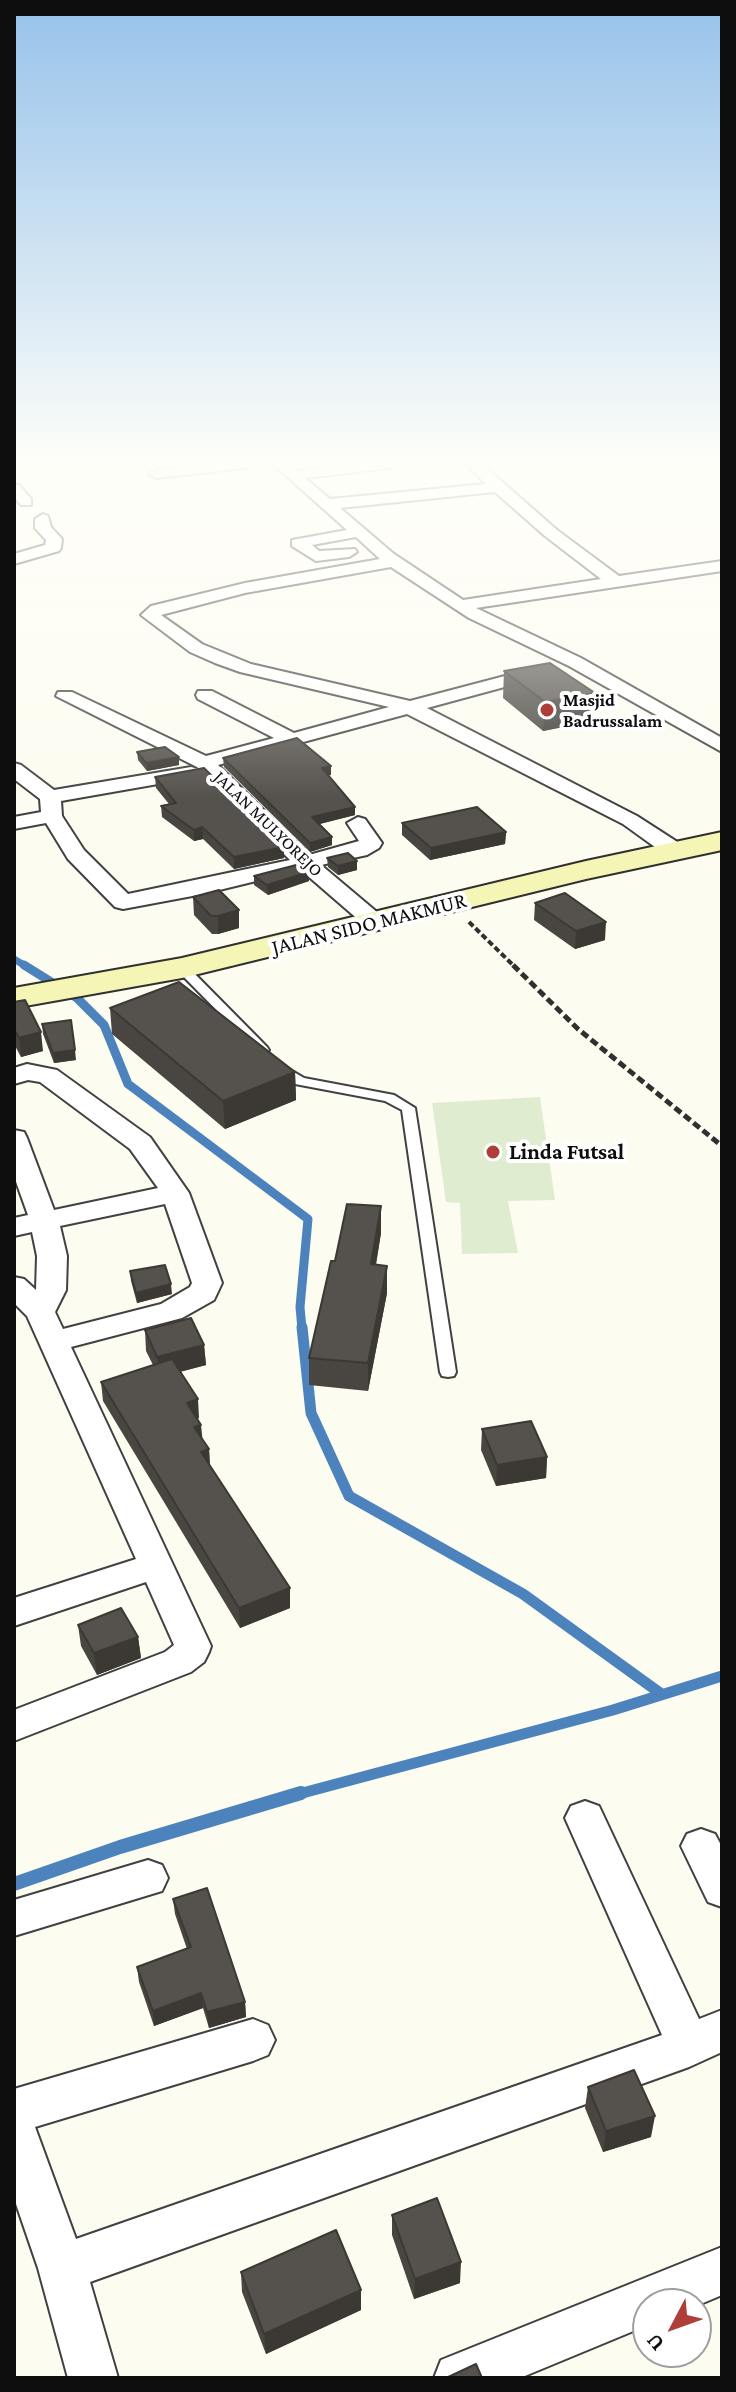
<!DOCTYPE html>
<style>
body{margin:0}
#map{position:relative;width:736px;height:2392px;overflow:hidden;background:#fdfcf1;font-family:"Crimson Pro",serif}
canvas{display:block}
.frame{position:absolute;inset:0;border:16px solid #0e0e0e;pointer-events:none}
.north{position:absolute;left:632px;top:2288px;width:80px;height:80px;box-sizing:border-box;background:#fff;border:2px solid #9f9f9f;border-radius:50%;rotate:229deg;font-size:22px;font-weight:700;line-height:32px;text-align:center;color:#0e0e0e}
.north::after{content:'';display:block;margin:auto;width:28px;height:36px;background:#ad3f38;clip-path:polygon(50% 0,100% 100%,50% 72%,0 100%)}
</style>
<div id="map">
<canvas width="736" height="2392"></canvas>
<div class="frame"></div>
<div class="north">U</div>
</div>
<script>
const c = document.querySelector('canvas').getContext('2d');
c.lineJoin = 'round';
function fill(path, color) { c.fillStyle = color; c.fill(path, 'evenodd'); }
const poly = rows => new Path2D(rows.map(r => 'M' + r).join(''));
function strokePath(path, color, width, dash) { c.strokeStyle = color; c.lineWidth = width; c.lineCap = dash ? 'butt' : 'round'; c.setLineDash(dash || []); c.stroke(path); }
function label(font, color, halo, rows, align = 'center') {
  c.font = font + ' "Crimson Pro",serif'; c.lineWidth = 8; c.setLineDash([]); c.textBaseline = 'middle'; c.strokeStyle = halo; c.fillStyle = color; for (const [text, x, y, turn = 0] of rows) {
    c.save(); c.translate(x, y); c.rotate((+turn || 0) * Math.PI / 180); c.textAlign = isNaN(turn) ? turn : align; if (halo) c.strokeText(text, 0, 0); c.fillText(text, 0, 0); c.restore();
  }
}
fill(poly([
 [540,1097,555,1200,508,1201,518,1253,462,1254,460,1203,446,1202,432,1103]
]), '#dfeccf');
strokePath(poly([
 [14,959,27,967]
]), '#4c83bc', 7);
strokePath(poly([
 [24,965,77,998,104,1025,128,1084,308,1219,300,1307,302,1329]
]), '#4c83bc', 9);
strokePath(poly([
 [302,1327,311,1413,349,1496,523,1594,660,1693],
 [295,1795,613,1710,722,1676]
]), '#4c83bc', 11);
strokePath(poly([
 [14,1884,120,1847,301,1793]
]), '#4c83bc', 14);
const service = poly([
 [182,964,186,965,267,1047,269,1050,267,1053,259,1053,178,971,176,968,182,964],
 [280,1064,304,1078,394,1095,415,1108,456,1372,454,1376,448,1377,442,1376,440,1372,402,1110,385,1101,295,1084,275,1071,274,1068,280,1064]
]);
const minor = poly([
 [206,464,252,464,245,468,156,478,149,474,156,470,206,464],
 [273,464,289,464,296,471,353,464,397,464,390,468,305,478,330,499,486,484,466,464,482,464,557,530,619,576,722,561,722,571,476,608,581,658,722,738,722,752,569,666,469,618,391,567,245,593,161,615,202,644,251,664,410,701,539,667,545,668,548,672,545,676,427,708,637,816,682,845,685,850,682,855,666,855,623,824,407,714,218,765,309,855,359,841,347,823,358,817,365,819,382,843,379,848,367,855,321,865,384,918,387,923,384,928,368,928,301,870,203,894,123,909,115,907,68,859,46,823,14,829,14,817,41,812,40,799,14,779,14,763,21,765,54,790,191,767,198,769,201,773,198,777,61,801,62,816,84,850,128,894,290,860,197,767,56,696,58,692,72,692,206,756,274,738,198,699,196,695,198,691,212,691,294,733,389,707,240,672,215,663,190,652,141,615,151,606,245,583,380,559,356,537,312,545,319,551,355,549,357,552,349,557,316,561,292,546,292,540,347,530,273,464],
 [495,492,545,536,601,579,463,600,394,554,340,508,495,492],
 [14,484,19,485,31,499,31,505,21,505,14,497,14,484],
 [43,514,48,516,51,527,62,539,61,548,59,551,14,564,14,554,45,545,46,540,35,528,35,519,43,514],
 [27,1064,57,1070,150,1137,189,1193,222,1283,214,1300,182,1318,71,1347,211,1646,209,1652,204,1662,191,1672,14,1741,14,1710,165,1652,174,1645,146,1582,14,1626,14,1598,136,1559,27,1316,14,1303,14,1277,24,1279,36,1290,37,1256,32,1232,14,1236,14,1218,28,1215,14,1176,14,1130,24,1132,27,1138,54,1210,158,1188,130,1149,40,1082,28,1080,14,1084,14,1068,27,1064],
 [165,1204,192,1283,190,1287,161,1304,63,1329,55,1312,66,1290,67,1256,60,1226,165,1204],
 [585,1801,599,1806,699,2019,722,2010,722,2052,689,2067,90,2282,118,2378,68,2378,38,2268,14,2198,14,2089,253,2019,268,2025,275,2040,268,2055,253,2061,35,2127,76,2239,662,2035,565,1818,571,1806,585,1801],
 [701,1829,715,1834,722,1847,722,1907,708,1902,681,1846,687,1834,701,1829],
 [148,1860,162,1865,168,1878,162,1891,14,1936,14,1900,148,1860],
 [722,2247,722,2295,696,2306,648,2304,648,2325,520,2378,434,2378,441,2360,722,2247]
]);
const secondary = poly([
 [722,832,722,850,586,879,182,978,14,1008,14,988,182,958,586,861,722,832]
]);
strokePath(service, '#414141', 4);
strokePath(minor, '#414141', 4);
strokePath(secondary, '#303030', 4);
strokePath(poly([
 [469,922,515,967]
]), '#303030', 4, [6, 3]);
strokePath(poly([
 [513,965,578,1029,722,1146]
]), '#303030', 5, [8, 4]);
fill(service, '#fff');
fill(minor, '#fff');
fill(secondary, '#f5f5b5');
fill(poly([
 [504,671,593,721,543,731,503,698],
 [137,752,179,765,147,771,138,760],
 [223,758,331,766,331,775,328,775,355,807,355,815,319,824,332,845,310,852,224,767],
 [155,777,284,847,284,858,234,869,203,839,194,841,162,817,161,806,169,804,156,788],
 [402,823,506,832,505,844,430,860,402,835],
 [327,858,357,870,338,875,328,867],
 [309,872,309,881,268,895,254,885,254,876],
 [193,897,239,928,218,934,212,934,194,915],
 [535,903,605,940,575,949,534,920],
 [14,1002,43,1051,21,1057,14,1044],
 [110,1008,295,1072,296,1100,225,1129,112,1034],
 [42,1024,76,1060,54,1063,43,1034],
 [381,1206,381,1233,376,1265,387,1266,387,1293,368,1391,309,1385,309,1358],
 [130,1271,172,1294,137,1303,131,1281],
 [145,1330,204,1345,206,1365,180,1372,199,1418,197,1419,202,1439,209,1449,210,1466,290,1608,240,1628,103,1401,101,1382,153,1365,146,1351],
 [482,1429,547,1457,546,1478,496,1486,481,1450],
 [78,1625,138,1637,141,1658,97,1675,81,1646],
 [173,1899,245,2002,246,2017,209,2028,203,2008,154,2026,139,1982,137,1967,187,1949,175,1914],
 [588,2087,651,2137,603,2152,585,2108],
 [392,2215,460,2283,414,2299,392,2235],
 [241,2272,361,2290,361,2310,266,2354,242,2292]
]), '#494641');
fill(poly([
 [595,693,593,721,543,731,545,702],
 [179,757,179,765,147,771,146,763],
 [331,766,331,775,323,777,322,768],
 [355,807,355,815,312,826,312,817],
 [202,827,203,839,194,841,194,830],
 [506,832,505,844,430,860,431,848],
 [332,837,332,845,310,852,310,843],
 [284,847,284,858,234,869,234,857],
 [357,861,357,870,338,875,338,866],
 [309,872,309,881,268,895,267,885],
 [239,910,239,928,218,934,218,916],
 [606,922,605,940,575,949,576,931],
 [41,1032,43,1051,21,1057,19,1038],
 [75,1050,76,1060,54,1063,53,1053],
 [295,1072,296,1100,225,1129,223,1101],
 [381,1206,381,1233,371,1292,371,1264],
 [387,1266,387,1293,368,1391,368,1363],
 [171,1284,172,1294,137,1303,136,1293],
 [204,1345,206,1365,159,1377,157,1357],
 [198,1399,199,1418,188,1422,187,1403],
 [201,1425,203,1444,194,1427],
 [209,1449,210,1468,201,1452],
 [547,1457,546,1478,496,1486,497,1465],
 [290,1588,290,1608,240,1628,239,1608],
 [138,1637,141,1658,97,1675,94,1653],
 [201,1993,203,2008,154,2026,153,2011],
 [245,2002,246,2017,209,2028,207,2012],
 [655,2116,651,2137,603,2152,606,2131],
 [461,2262,460,2283,414,2299,415,2279],
 [361,2290,361,2310,266,2354,264,2334]
]), '#3c3935');
const building = poly([
 [550,663,595,693,545,702,504,671,550,663],
 [297,738,331,766,322,768,355,807,312,817,332,837,310,843,223,758,297,738],
 [165,747,179,757,146,763,137,752,165,747],
 [204,768,284,847,234,857,202,827,194,830,161,806,176,803,155,777,204,768],
 [477,807,506,832,431,848,402,823,477,807],
 [348,853,357,861,338,866,327,858,348,853],
 [300,864,309,872,267,885,254,876,300,864],
 [219,890,239,910,218,916,211,916,193,897,219,890],
 [565,893,606,922,576,931,535,903,565,893],
 [179,982,295,1072,223,1101,110,1008,179,982],
 [25,1000,41,1032,19,1038,14,1029,14,1002,25,1000],
 [71,1020,75,1050,53,1053,42,1024,71,1020],
 [347,1204,381,1206,371,1264,387,1266,368,1363,309,1358,331,1261,335,1261,347,1204],
 [165,1265,171,1284,136,1293,130,1271,165,1265],
 [191,1318,204,1345,157,1357,145,1330,191,1318],
 [172,1359,198,1399,187,1403,201,1425,194,1427,209,1449,201,1452,290,1588,239,1608,101,1382,172,1359],
 [531,1421,547,1457,497,1465,482,1429,531,1421],
 [121,1608,138,1637,94,1653,78,1625,121,1608],
 [207,1888,245,2002,207,2012,201,1993,153,2011,137,1967,191,1947,173,1899,207,1888],
 [634,2070,655,2116,606,2131,588,2087,634,2070],
 [437,2198,461,2262,415,2279,392,2215,437,2198],
 [336,2230,361,2290,264,2334,241,2272,336,2230],
 [476,2364,482,2378,446,2378,476,2364]
]);
fill(building, '#55514c');
strokePath(building, '#3c3935', 2);
const sky = c.createLinearGradient(0, 0, 0, 799);
sky.addColorStop(0, '#96c2ea');
sky.addColorStop(0.58, '#fefef9');
sky.addColorStop(1, '#fefef900');
c.fillStyle = sky;
c.fillRect(0, 0, 736, 799);
for (const [x, y, r, color] of [
 [547,710,8,"#ad3f38"],
 [493,1152,8,"#ad3f38"]
]) { const dot = new Path2D(); dot.arc(x, y, r, 0, 2 * Math.PI); c.fillStyle = color; c.fill(dot); strokePath(dot, '#fff', 3); }
label('bold 18px', '#0e0e0e', '#fff', [
 ["Masjid",563,700],
 ["Badrussalam",563,721]
], 'left');
label('18px', '#0e0e0e', '#fff', [
 ["JALAN MULYOREJO",268,824,44]
]);
label('22px', '#0e0e0e', '#fff', [
 ["JALAN SIDO MAKMUR",369,924,-14]
]);
label('bold 22px', '#0e0e0e', '#fff', [
 ["Linda Futsal",509,1152]
], 'left');
</script>
